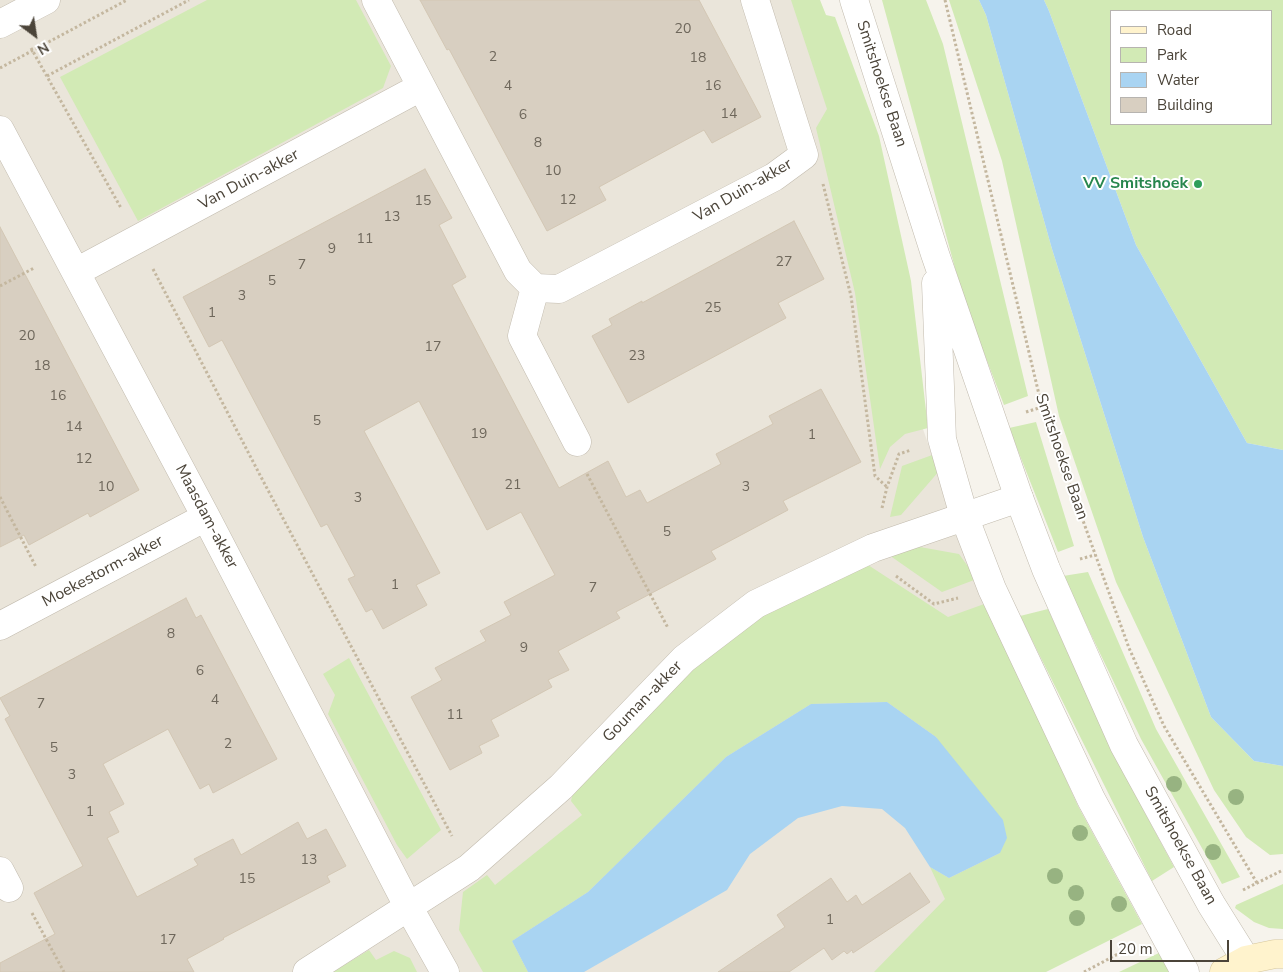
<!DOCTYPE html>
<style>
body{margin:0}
#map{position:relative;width:1283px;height:972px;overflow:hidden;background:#f6f3ec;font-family:"Nunito Sans",sans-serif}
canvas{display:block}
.legend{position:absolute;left:1110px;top:10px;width:162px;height:115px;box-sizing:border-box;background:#fff;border:1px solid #b7b4b0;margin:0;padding:6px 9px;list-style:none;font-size:15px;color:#4b4439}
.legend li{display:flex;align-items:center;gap:10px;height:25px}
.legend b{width:25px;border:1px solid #b7b4b0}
.north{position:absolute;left:10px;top:10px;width:50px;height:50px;-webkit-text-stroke:4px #fff;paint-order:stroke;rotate:149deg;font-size:14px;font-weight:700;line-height:20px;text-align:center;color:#4b4439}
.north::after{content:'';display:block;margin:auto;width:18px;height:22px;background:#4b4439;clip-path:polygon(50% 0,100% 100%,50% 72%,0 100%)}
.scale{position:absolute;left:1110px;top:940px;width:119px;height:22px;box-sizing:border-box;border:2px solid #4b4439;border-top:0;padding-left:6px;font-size:15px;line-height:18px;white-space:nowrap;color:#4b4439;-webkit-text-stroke:4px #fff;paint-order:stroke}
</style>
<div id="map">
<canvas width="1283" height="972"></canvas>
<ul class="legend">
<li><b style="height:6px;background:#fff3cd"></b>Road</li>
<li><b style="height:14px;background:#d2eab5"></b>Park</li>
<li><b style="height:14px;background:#a9d4f2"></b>Water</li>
<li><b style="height:14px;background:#d8cfc1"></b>Building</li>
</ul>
<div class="north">N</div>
<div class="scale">20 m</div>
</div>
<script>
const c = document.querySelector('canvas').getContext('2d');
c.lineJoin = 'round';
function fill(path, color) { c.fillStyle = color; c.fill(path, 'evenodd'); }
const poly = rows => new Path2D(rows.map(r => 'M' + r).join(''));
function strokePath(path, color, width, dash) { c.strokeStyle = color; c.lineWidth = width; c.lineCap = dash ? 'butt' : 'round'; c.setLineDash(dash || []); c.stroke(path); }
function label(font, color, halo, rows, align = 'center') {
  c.font = font + ' "Nunito Sans",sans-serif'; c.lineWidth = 4; c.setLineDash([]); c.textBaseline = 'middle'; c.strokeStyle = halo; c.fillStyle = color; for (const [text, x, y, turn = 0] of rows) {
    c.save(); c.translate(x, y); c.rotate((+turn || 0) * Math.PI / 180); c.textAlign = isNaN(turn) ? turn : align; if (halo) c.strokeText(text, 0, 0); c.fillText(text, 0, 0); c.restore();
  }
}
fill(poly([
 [0,0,798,0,912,397,1097,936,1036,972,0,972]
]), '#eae5da');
fill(poly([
 [207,0,356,0,391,66,383,88,138,221,60,77],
 [791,0,820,0,826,15,835,17,879,136,911,281,928,428,905,434,890,447,880,469,855,293,816,128,827,109],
 [882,0,926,0,943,44,1028,396,1004,405,964,301],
 [949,0,979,0,986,15,1052,249,1143,537,1211,717,1254,761,1283,766,1283,854,1270,855,1246,837,1214,790,1116,582,1059,416,1002,161],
 [1044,0,1283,0,1283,450,1247,443,1136,245,1049,11],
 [1112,11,1272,11,1272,124,1112,124],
 [1036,422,1074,546,1058,552,1009,428],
 [935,454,940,470,901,515,890,517,902,466],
 [920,547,959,554,977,579,942,592,889,555],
 [865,563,948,617,987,603,1078,806,1142,924,1046,972,874,972,945,899,930,867,949,878,1000,853,936,737,887,702,811,704,726,757,588,892,512,941,528,972,483,972,459,930,463,892,487,875,495,885,582,815,571,801,574,787,708,650,768,610],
 [1088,572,1156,729,1240,877,1222,884,1141,739,1063,576],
 [1048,609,1114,755,1174,867,1152,881,1020,616],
 [349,658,441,830,407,859,397,845,328,714,335,695,323,674],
 [1283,884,1283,929,1269,928,1254,922,1235,908,1236,905],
 [369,950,376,960,394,951,410,958,417,972,333,972],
 [1161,952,1170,972,1119,972]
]), '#d2eab5');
fill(poly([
 [979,0,1044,0,1049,11,1136,245,1247,443,1283,450,1283,766,1254,761,1211,717,1143,537,1052,249,986,15],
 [887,702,936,737,1003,820,1007,838,1000,853,949,878,930,867,905,828,882,809,842,806,798,818,750,854,727,890,584,972,528,972,512,941,588,892,726,757,811,704]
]), '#a9d4f2');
const building = poly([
 [420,0,699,0,761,117,712,143,704,130,599,187,606,200,547,231,449,49,447,50,420,0],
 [425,169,452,218,439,225,466,277,452,285,559,488,608,461,626,497,640,490,647,503,721,464,716,454,773,424,769,416,821,389,861,462,783,501,788,510,711,551,716,559,616,612,620,618,558,651,569,670,548,680,552,687,491,720,499,736,479,746,482,753,450,770,411,697,442,680,435,668,486,641,480,631,511,615,504,602,555,575,521,512,487,530,419,401,364,431,440,573,416,585,427,605,383,629,372,609,366,612,348,579,355,576,327,524,321,527,222,340,209,347,183,297,425,169],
 [794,221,824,279,778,303,786,318,628,403,592,336,612,325,609,319,642,301,642,303,794,221],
 [0,227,139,490,90,517,88,513,29,545,24,535,0,547,0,227],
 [186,598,196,618,201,615,277,759,213,793,209,784,200,789,168,729,103,764,124,804,109,812,119,832,107,838,137,897,198,865,194,859,233,839,241,855,298,822,307,839,326,829,346,866,327,876,330,882,223,938,224,939,187,959,194,972,0,972,0,963,55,934,34,893,83,866,5,719,10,716,0,698,186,598],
 [910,873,930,902,853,953,852,950,847,954,844,951,832,960,824,948,789,972,718,972,785,927,777,915,831,878,847,902,856,895,862,905,910,873]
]);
fill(building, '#d8cfc1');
strokePath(building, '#d3c7b4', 1);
const minor = poly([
 [376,0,518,271,535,288,559,289,774,177,804,155,755,0],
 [0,24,46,0],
 [0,130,206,517,408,906,445,972],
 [76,272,421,87],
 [535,288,522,336,577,442],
 [0,626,206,517],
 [0,871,9,888],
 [307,972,469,868,561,787,684,659,756,604,873,548,1019,498]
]);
const tertiary = poly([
 [854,0,935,254,1019,498,1046,569,1124,745,1211,904,1246,960],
 [936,283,942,439,964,516,992,589,1091,799,1185,972]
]);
const secondary = poly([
 [1224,972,1246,960,1275,954,1283,954]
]);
strokePath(minor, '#c2bbae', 29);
strokePath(tertiary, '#c2bbae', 29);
strokePath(secondary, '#d6c79b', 29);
strokePath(poly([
 [945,0,1042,407,1129,648,1164,726,1257,883],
 [31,48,121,208],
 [0,68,127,0],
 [47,76,189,0],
 [823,184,851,296,875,476,887,487],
 [153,269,261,477,452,836],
 [0,286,34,268],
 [1026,412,1042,407],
 [587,474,668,628],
 [0,497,36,567],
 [882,508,887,487,899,454,911,450],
 [1080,559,1095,555],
 [896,576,934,604,958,598],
 [1243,890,1283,870],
 [32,913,64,972],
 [1084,972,1133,946]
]), '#c4b79f', 3, [2.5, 2.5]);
strokePath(minor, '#fff', 28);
strokePath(tertiary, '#fff', 28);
strokePath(secondary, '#fff3cd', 28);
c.fillStyle = '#97b381';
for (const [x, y] of [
 [1174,784],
 [1236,797],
 [1080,833],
 [1213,852],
 [1055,876],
 [1076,893],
 [1119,904],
 [1077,918]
]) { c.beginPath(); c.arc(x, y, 8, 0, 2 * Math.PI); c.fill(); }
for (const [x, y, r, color] of [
 [1198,184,5,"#2e9e5b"]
]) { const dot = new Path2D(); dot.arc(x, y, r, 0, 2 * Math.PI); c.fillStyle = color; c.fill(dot); strokePath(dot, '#fff', 2); }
label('14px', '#6e675b', null, [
 ["20",683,30],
 ["2",493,58],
 ["18",698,59],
 ["4",508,87],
 ["16",713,87],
 ["14",729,115],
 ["6",523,116],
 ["8",538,144],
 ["10",553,172],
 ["12",568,201],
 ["15",423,202],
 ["13",392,218],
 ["11",365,240],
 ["9",332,250],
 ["27",784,263],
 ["7",302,266],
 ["5",272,282],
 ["3",242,297],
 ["25",713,309],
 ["1",212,314],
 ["20",27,337],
 ["17",433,348],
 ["23",637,357],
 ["18",42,367],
 ["16",58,397],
 ["5",317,422],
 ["14",74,428],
 ["19",479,435],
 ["1",812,436],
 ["12",84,460],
 ["21",513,486],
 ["10",106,488],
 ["3",746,488],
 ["3",358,499],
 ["5",667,533],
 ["1",395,586],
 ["7",593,589],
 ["8",171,635],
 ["9",524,649],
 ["6",200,672],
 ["4",215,701],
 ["7",41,705],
 ["11",455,716],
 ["2",228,745],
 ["5",54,749],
 ["3",72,776],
 ["1",90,813],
 ["13",309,861],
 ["15",247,880],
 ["1",830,921],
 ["17",168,941]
]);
label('16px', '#4b4439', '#fff', [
 ["Smitshoekse Baan",881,84,72],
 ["Van Duin-akker",249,180,-28],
 ["Van Duin-akker",743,191,-30],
 ["Smitshoekse Baan",1061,457,71],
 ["Maasdam-akker",206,517,62],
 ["Moekestorm-akker",103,572,-28],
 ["Gouman-akker",643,702,-46],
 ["Smitshoekse Baan",1180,846,61]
]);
label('bold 16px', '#27864d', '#fff', [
 ["VV Smitshoek",1188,184]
], 'right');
</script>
